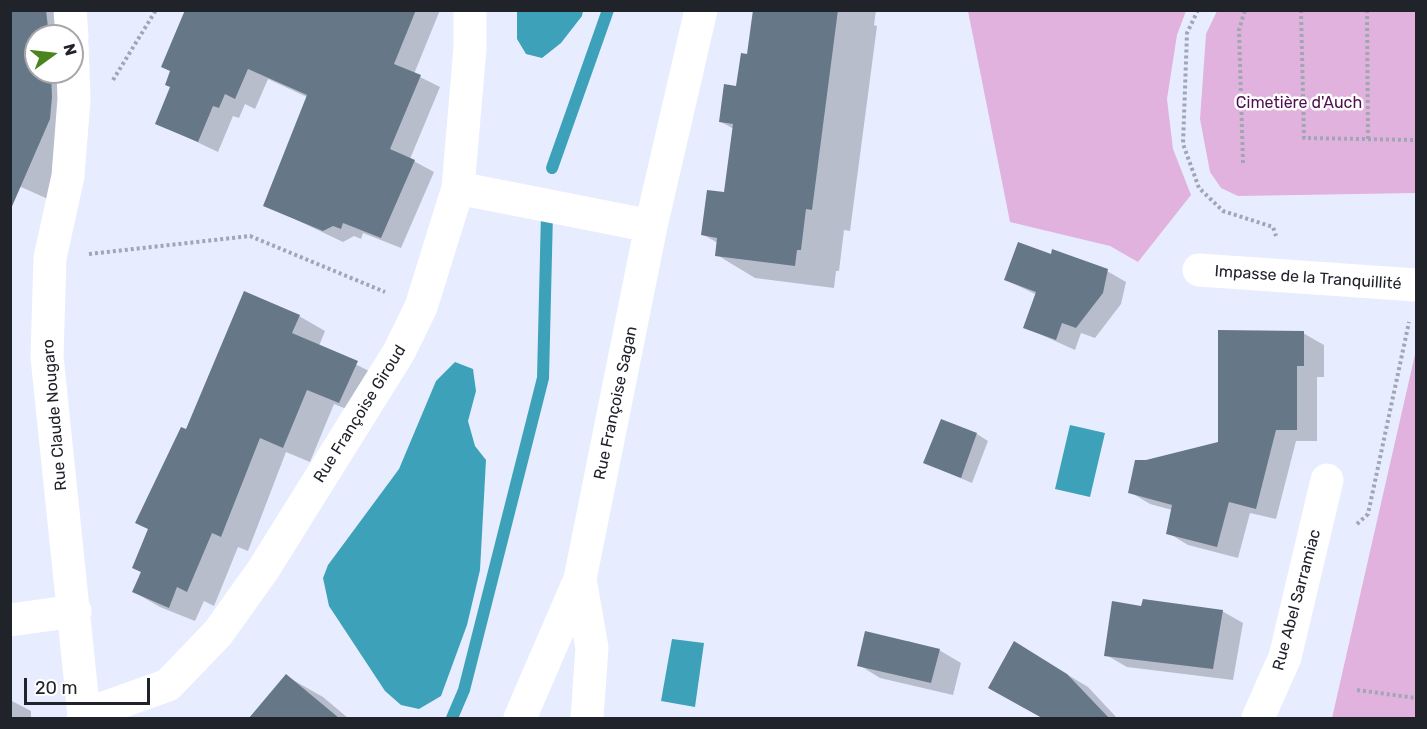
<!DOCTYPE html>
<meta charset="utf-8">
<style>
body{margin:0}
#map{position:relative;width:1427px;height:729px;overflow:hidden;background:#e7edff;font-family:Rubik,sans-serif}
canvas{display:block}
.frame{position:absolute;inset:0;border:12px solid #21232b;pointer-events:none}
.north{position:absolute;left:24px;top:24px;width:60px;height:60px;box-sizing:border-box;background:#fff;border:2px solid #a6a7aa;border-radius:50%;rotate:75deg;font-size:16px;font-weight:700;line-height:24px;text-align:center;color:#21232b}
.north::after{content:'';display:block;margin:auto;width:21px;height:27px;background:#4a841e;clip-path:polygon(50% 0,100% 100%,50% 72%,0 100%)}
.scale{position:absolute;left:24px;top:678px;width:126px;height:27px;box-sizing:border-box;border:3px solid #21232b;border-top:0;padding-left:8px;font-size:18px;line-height:21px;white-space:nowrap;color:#21232b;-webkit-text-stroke:4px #fff;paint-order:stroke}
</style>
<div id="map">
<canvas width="1427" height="729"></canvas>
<div class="frame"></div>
<div class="north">N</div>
<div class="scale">20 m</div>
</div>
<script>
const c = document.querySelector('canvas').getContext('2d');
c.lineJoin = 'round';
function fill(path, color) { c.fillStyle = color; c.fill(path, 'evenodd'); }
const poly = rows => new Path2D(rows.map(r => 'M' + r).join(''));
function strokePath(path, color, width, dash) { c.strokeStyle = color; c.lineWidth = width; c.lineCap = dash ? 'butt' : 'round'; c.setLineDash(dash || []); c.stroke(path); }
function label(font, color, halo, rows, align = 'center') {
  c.font = font + ' Rubik,sans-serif'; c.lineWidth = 5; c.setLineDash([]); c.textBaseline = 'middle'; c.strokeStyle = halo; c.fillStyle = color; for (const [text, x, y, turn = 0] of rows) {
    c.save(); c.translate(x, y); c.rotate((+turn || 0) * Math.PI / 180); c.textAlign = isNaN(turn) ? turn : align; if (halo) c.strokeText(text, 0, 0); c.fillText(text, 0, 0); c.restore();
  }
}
fill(poly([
 [968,11,1186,11,1177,35,1167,99,1173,149,1191,195,1138,262,1110,246,1010,222],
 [1217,11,1416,11,1416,193,1238,196,1221,188,1210,172,1200,119,1206,34],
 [1416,350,1416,718,1332,718]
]), '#e1b2de');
fill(poly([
 [517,11,517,10,583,11,582,16,561,43,542,58,526,54,517,39],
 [455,362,473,369,476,391,468,421,475,446,486,460,480,570,467,625,441,696,419,709,401,705,385,691,329,606,323,578,328,565,399,469,436,381],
 [1070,425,1105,433,1090,497,1055,489],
 [672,639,704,643,695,707,661,701]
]), '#3ea1ba');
fill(poly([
 [10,10,69,10,76,66,75,134,57,177,70,209,10,182],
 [36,36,72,36,72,72,36,72],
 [285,10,440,10,414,74,440,87,410,159,434,172,401,248,363,233,361,239,354,236,343,242,265,205,307,97,268,79,255,109,245,104,239,118,233,116,218,152,157,123],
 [754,10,876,10,874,25,877,26,850,231,844,230,839,271,836,271,834,288,755,278,717,255,718,243,702,234,726,194,734,129,721,122,749,56],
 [1052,256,1107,271,1126,282,1121,304,1095,338,1081,333,1075,350,1024,327,1037,295,1006,280],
 [299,316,325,331,319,346,383,378,366,417,334,404,310,462,286,452,248,551,238,547,214,606,204,601,195,621,160,607,134,592,187,431],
 [1303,333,1324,345,1324,377,1317,377,1317,441,1296,441,1276,519,1250,513,1238,558,1188,545,1168,533,1172,510,1150,504,1130,492,1220,444],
 [977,434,988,441,972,483,925,463],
 [1143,607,1222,611,1243,623,1233,680,1127,667,1106,655],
 [908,641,939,650,961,663,953,695,880,678,859,665],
 [1035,655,1088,687,1117,718,1045,718,990,688],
 [286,676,323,697,348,718,251,718],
 [10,700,31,711,31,718,10,718]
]), '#0003');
strokePath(poly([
 [552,168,608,10],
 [452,718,464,690,543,378,547,213]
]), '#3ea1ba', 12);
fill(poly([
 [10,10,46,10,49,36,36,36,36,72,51,72,52,97,50,119,10,211],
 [185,10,416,10,394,64,421,75,390,149,415,160,381,238,343,223,341,229,333,226,323,231,263,206,307,95,248,69,235,99,225,94,219,108,213,106,198,142,155,124,170,87,165,85,170,71,161,67],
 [753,10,838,10,812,210,806,209,801,250,797,250,795,266,715,256,717,238,701,235,707,190,724,192,733,124,719,122,724,84,736,86,741,53,747,54],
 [1018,242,1051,254,1052,249,1108,269,1103,293,1076,328,1062,323,1056,340,1023,328,1036,292,1004,280],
 [244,291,300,315,292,333,358,361,339,403,307,390,283,448,260,438,221,537,212,533,187,592,177,587,169,608,132,592,141,572,132,568,148,529,135,523,181,427,186,429],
 [1218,330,1304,331,1304,366,1297,366,1297,430,1276,430,1256,509,1229,502,1217,547,1166,534,1172,505,1128,493,1135,460,1146,460,1218,442],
 [941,419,977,433,961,478,923,463],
 [1143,599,1223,610,1213,669,1104,656,1112,601,1141,606],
 [865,631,940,649,931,683,857,666],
 [1014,641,1067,674,1109,718,1042,718,988,688],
 [286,674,339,718,249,718]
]), '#667887');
strokePath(poly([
 [1198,10,1187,33,1183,144,1199,188,1223,211,1273,227,1276,236],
 [1301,10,1304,138,1416,140],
 [1367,10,1368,139],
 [113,80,156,10],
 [1243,163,1239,30,1245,10],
 [89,254,250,236,385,292],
 [1357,524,1368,514,1409,322],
 [1357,690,1416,698]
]), '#a1a6b4', 4, [3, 3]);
strokePath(poly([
 [70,10,72,36],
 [72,44,74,99,68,176,50,258,47,357,84,715],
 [458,188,651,226,701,10],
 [1199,270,1416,285],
 [580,579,592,648,587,718],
 [10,620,75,611],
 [83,718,84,715,168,685,218,633,263,570,399,352,421,307,458,188,470,48,470,10],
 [520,718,580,579,651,226],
 [1258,718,1285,657,1327,480]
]), '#fff', 33);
label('16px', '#50104f', '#fff', [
 ["Cimetière d'Auch",1299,103]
]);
label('16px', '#21232b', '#fff', [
 ["Impasse de la Tranquillité",1308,278,4],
 ["Rue Françoise Sagan",616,403,-78],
 ["Rue Françoise Giroud",360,414,-58],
 ["Rue Claude Nougaro",55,415,-95],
 ["Rue Abel Sarramiac",1297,600,-75]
]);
</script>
